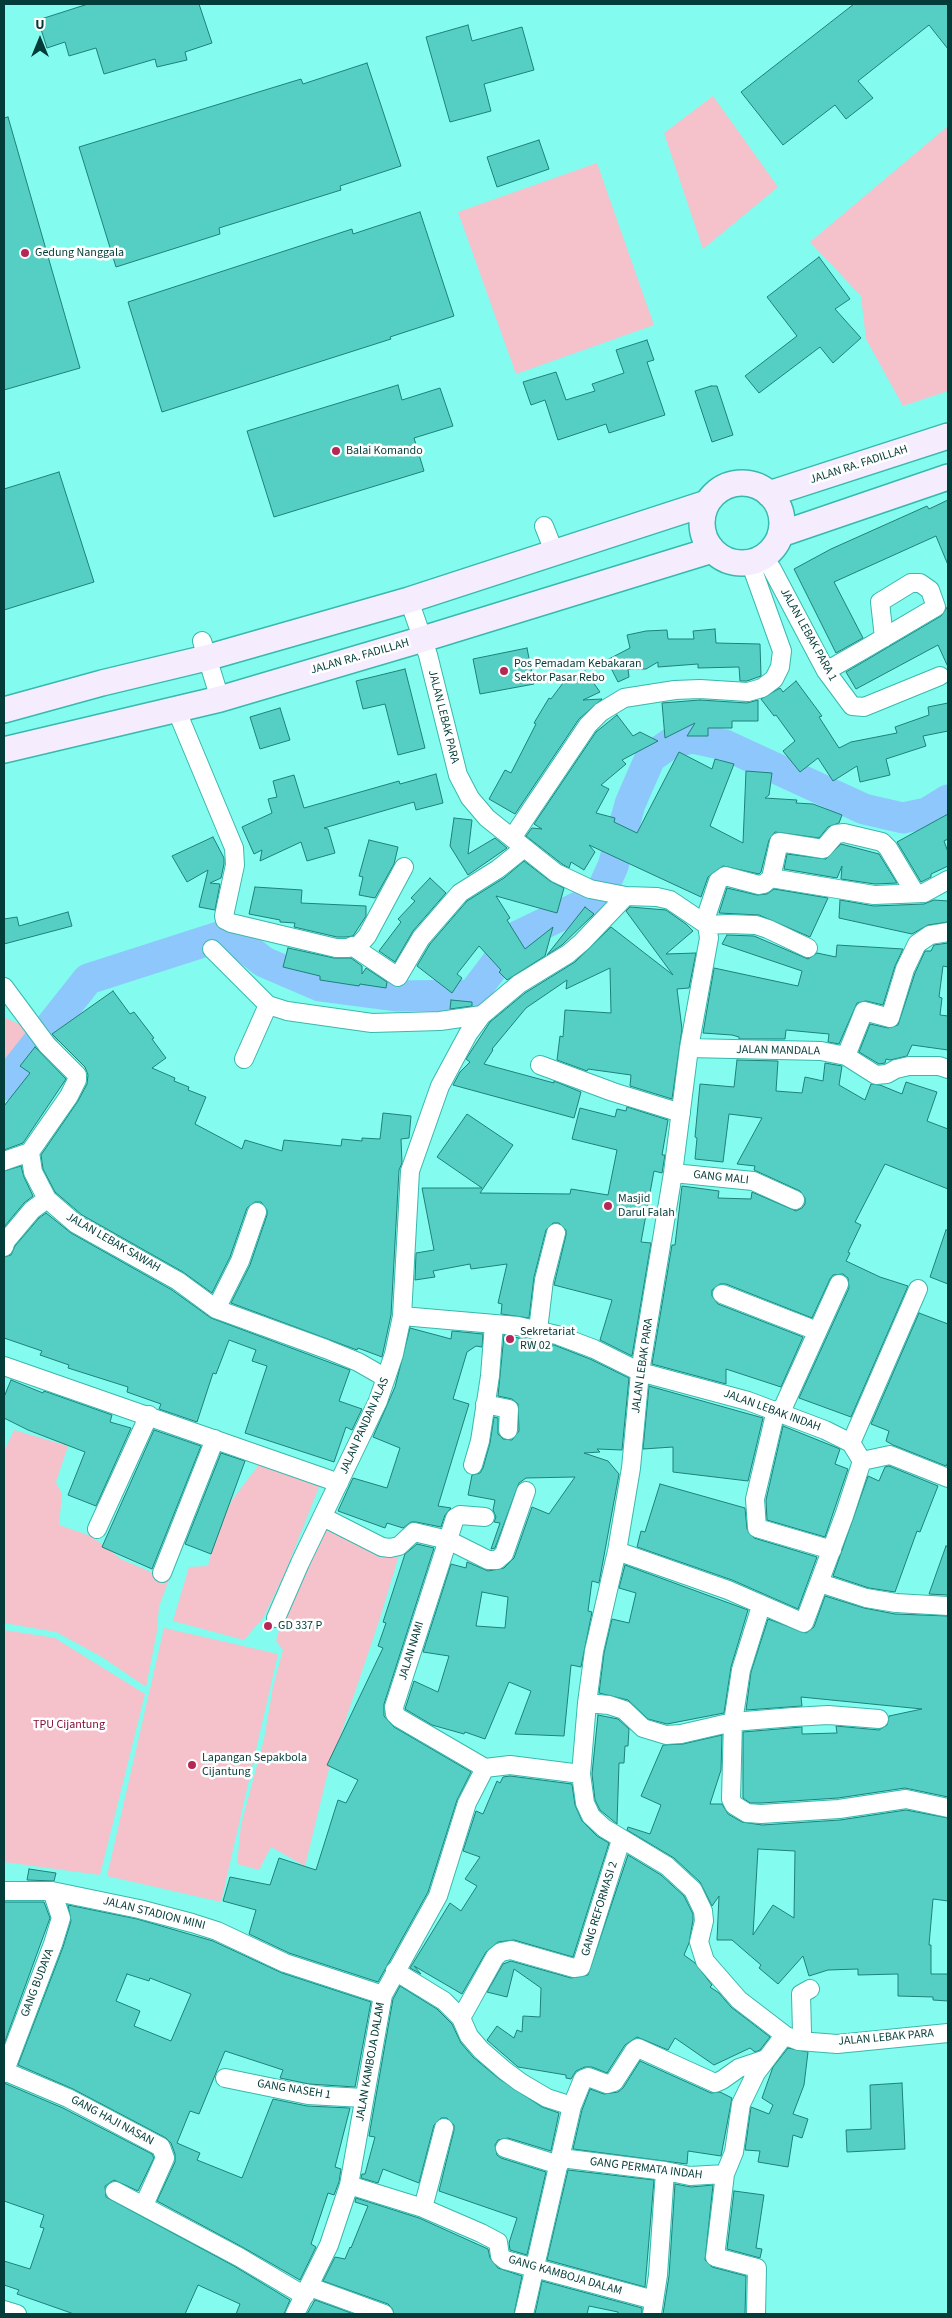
<!DOCTYPE html>
<style>
body{margin:0}
#map{position:relative;width:952px;height:2318px;overflow:hidden;background:#84fbef;font-family:"Source Sans 3",sans-serif}
canvas{display:block}
.frame{position:absolute;inset:0;border:5px solid #033c38;pointer-events:none}
.north{position:absolute;left:15px;top:15px;width:50px;height:50px;-webkit-text-stroke:4px #fff;paint-order:stroke;rotate:0deg;font-size:14px;font-weight:700;line-height:20px;text-align:center;color:#033c38}
.north::after{content:'';display:block;margin:auto;width:18px;height:22px;background:#033c38;clip-path:polygon(50% 0,100% 100%,50% 72%,0 100%)}
</style>
<div id="map">
<canvas width="952" height="2318"></canvas>
<div class="frame"></div>
<div class="north">U</div>
</div>
<script>
const c = document.querySelector('canvas').getContext('2d');
c.lineJoin = 'round';
function fill(path, color) { c.fillStyle = color; c.fill(path, 'evenodd'); }
const poly = rows => new Path2D(rows.map(r => 'M' + r).join(''));
function strokePath(path, color, width, dash) { c.strokeStyle = color; c.lineWidth = width; c.lineCap = dash ? 'butt' : 'round'; c.setLineDash(dash || []); c.stroke(path); }
function label(font, color, halo, rows, align = 'center') {
  c.font = font + ' "Source Sans 3",sans-serif'; c.lineWidth = 5; c.setLineDash([]); c.textBaseline = 'middle'; c.strokeStyle = halo; c.fillStyle = color; for (const [text, x, y, turn = 0] of rows) {
    c.save(); c.translate(x, y); c.rotate((+turn || 0) * Math.PI / 180); c.textAlign = isNaN(turn) ? turn : align; if (halo) c.strokeText(text, 0, 0); c.fillText(text, 0, 0); c.restore();
  }
}
fill(poly([
 [713,96,778,187,703,249,664,133],
 [948,126,948,391,903,406,866,339,861,296,810,242],
 [597,163,654,325,516,374,458,212],
 [4,1017,31,1030,9,1075,4,1072],
 [14,1430,68,1446,56,1482,62,1494,59,1525,91,1536,121,1559,169,1580,159,1606,157,1631,146,1687,102,1657,56,1632,4,1623,4,1452],
 [261,1462,321,1482,284,1575,263,1618,244,1640,173,1621,189,1567,208,1566,216,1534,232,1500],
 [323,1522,400,1552,379,1621,328,1772,305,1866,271,1847,259,1870,237,1864,241,1825,264,1739,273,1687,283,1650,276,1641,286,1607],
 [164,1628,278,1654,221,1902,107,1876],
 [4,1630,55,1638,145,1694,100,1875,4,1862]
]), '#f5c1ca');
strokePath(poly([
 [4,1085,88,979,228,934,264,962,320,986,396,996,472,995,516,937,599,897,613,866,630,804,650,758,671,743,693,738,725,745,864,809,903,818,927,813,948,800]
]), '#8ec7fb', 31);
const building = poly([
 [88,4,199,4,212,43,185,52,187,60,157,67,155,59,104,74,96,48,69,56,65,42,47,48,38,20,88,4],
 [854,4,948,4,948,49,929,25,858,81,873,98,846,119,835,105,783,145,741,92,854,4],
 [468,25,472,41,522,27,534,70,484,84,491,111,450,122,426,37,468,25],
 [367,63,401,166,340,186,341,190,219,228,220,234,116,267,79,147,301,79,303,84,367,63],
 [8,117,80,368,4,390,4,118,8,117],
 [539,140,549,169,497,187,487,157,539,140],
 [420,212,454,316,390,337,391,339,162,412,128,302,352,229,353,234,420,212],
 [819,257,850,299,835,309,861,338,833,363,820,347,759,393,745,376,797,336,767,297,819,257],
 [647,340,654,360,647,362,665,415,609,433,606,424,558,440,545,400,531,405,523,382,556,372,566,400,595,391,592,384,624,373,616,350,647,340],
 [398,385,402,400,440,388,453,426,414,438,424,471,274,517,247,431,398,385],
 [711,386,717,386,733,435,712,442,695,391,711,386],
 [59,472,94,582,4,610,4,489,59,472],
 [948,500,948,565,936,536,834,582,863,638,836,653,794,569,831,549,927,506,929,509,948,500],
 [948,606,948,667,938,645,856,689,846,672,941,616,948,606],
 [715,629,716,643,760,644,761,676,747,681,740,681,739,667,698,668,698,664,658,667,658,662,646,669,628,669,629,677,618,682,607,660,630,648,627,635,646,631,667,630,668,639,694,639,693,631,715,629],
 [527,648,534,684,480,694,473,659,527,648],
 [405,669,425,748,398,755,385,704,363,709,356,681,405,669],
 [585,671,600,692,583,700,602,699,579,719,515,814,489,799,505,770,511,773,536,724,534,723,549,698,551,699,566,679,570,682,585,671],
 [796,681,822,716,819,717,839,748,851,742,897,733,895,727,929,715,928,707,948,703,948,731,923,736,926,746,886,759,890,775,860,782,857,766,833,781,818,758,800,772,783,751,795,741,776,715,774,716,761,699,780,688,783,692,796,681],
 [700,700,747,703,758,700,758,721,732,721,732,728,708,728,708,736,687,736,695,723,665,738,662,703,700,700],
 [280,708,290,740,260,749,250,717,280,708],
 [617,715,633,736,640,732,658,741,622,760,626,764,601,785,609,789,596,813,615,818,614,822,637,833,679,752,712,769,715,759,734,764,710,826,743,843,746,771,772,773,769,795,765,798,797,800,796,803,813,804,842,815,839,823,828,827,819,838,775,832,769,840,761,872,759,874,723,866,708,877,701,897,589,845,595,852,584,870,571,862,569,868,562,864,526,836,532,828,542,829,534,824,596,732,617,715],
 [436,774,443,803,416,810,414,802,324,828,328,829,335,853,307,861,301,842,260,861,262,850,254,854,242,827,272,813,268,799,277,797,273,781,294,775,304,808,399,781,400,784,436,774],
 [948,814,948,839,944,841,948,852,948,866,931,874,931,877,921,882,897,842,948,814],
 [454,818,472,820,468,854,495,838,507,848,468,875,450,846,454,818],
 [213,837,224,858,224,864,221,878,210,883,220,884,215,910,199,907,208,870,187,882,172,856,213,837],
 [369,840,398,847,394,864,375,898,359,895,363,877,359,876,369,840],
 [841,844,879,854,897,883,875,884,841,879,842,866,837,878,784,869,787,854,826,859,841,844],
 [524,861,550,881,564,888,557,913,496,896,510,918,507,920,525,949,553,927,545,956,507,980,499,972,501,970,479,946,457,974,462,978,452,993,417,966,430,944,467,901,504,878,524,861],
 [430,878,446,893,413,931,395,962,379,951,401,922,398,919,415,901,411,898,430,878],
 [255,887,302,890,301,903,366,906,366,916,353,936,346,937,337,937,294,927,295,923,280,922,280,920,249,914,255,887],
 [727,888,757,895,767,894,774,889,828,898,810,937,759,915,719,913,727,888],
 [840,900,874,906,924,904,934,900,948,901,948,922,928,925,912,934,839,918,840,900],
 [585,907,594,914,562,945,547,955,585,907],
 [630,907,666,910,686,924,693,931,666,954,696,953,689,988,677,989,682,1029,672,1099,630,1086,631,1075,588,1069,587,1071,557,1060,560,1036,563,1037,565,1010,611,1013,610,968,566,989,567,980,526,1008,492,1049,493,1050,484,1064,554,1083,554,1081,581,1092,574,1118,453,1085,460,1072,470,1062,466,1059,490,1022,525,993,575,962,611,927,673,975,626,911,630,907],
 [68,912,72,926,4,944,4,919,17,917,19,926,68,912],
 [727,935,754,936,808,959,817,953,836,957,837,945,903,949,895,966,883,1005,866,1001,857,1003,839,1044,828,1042,829,1034,786,1030,785,1039,739,1039,739,1037,732,1035,703,1033,714,968,798,986,802,971,722,944,727,935],
 [948,943,948,967,943,966,939,997,942,998,940,1015,948,1016,948,1050,912,1045,907,1056,890,1060,886,1059,885,1063,879,1064,859,1052,870,1024,888,1028,898,1025,915,973,925,951,931,951,934,945,948,943],
 [288,948,334,958,351,958,362,966,362,974,366,968,387,982,386,988,360,984,359,986,320,980,320,976,283,967,288,948],
 [113,991,130,1014,134,1012,154,1038,152,1039,166,1058,152,1068,175,1078,174,1081,189,1087,188,1090,206,1097,195,1124,242,1149,245,1140,282,1151,284,1140,341,1146,342,1139,362,1141,362,1138,380,1139,383,1113,411,1116,409,1138,401,1139,402,1163,399,1170,391,1315,382,1357,358,1348,357,1350,231,1303,250,1265,267,1215,267,1210,261,1202,255,1202,247,1208,230,1257,212,1293,183,1272,82,1215,55,1192,43,1169,41,1155,78,1101,87,1084,88,1075,85,1067,52,1034,113,991],
 [451,1000,472,1002,472,1006,450,1009,451,1000],
 [35,1047,66,1079,23,1143,4,1150,4,1106,30,1073,20,1066,35,1047],
 [737,1060,778,1061,776,1091,802,1093,805,1077,823,1081,825,1063,842,1066,839,1085,865,1100,871,1084,880,1085,902,1094,906,1082,937,1092,927,1121,948,1129,948,1189,885,1164,855,1222,861,1225,848,1252,850,1253,846,1261,880,1277,908,1286,851,1417,799,1398,849,1288,848,1278,843,1274,833,1275,830,1279,812,1318,726,1284,720,1284,712,1290,712,1296,718,1304,803,1337,781,1387,726,1369,726,1384,652,1364,672,1245,675,1245,682,1186,719,1191,718,1198,751,1199,752,1192,796,1211,802,1208,805,1204,805,1198,800,1191,754,1170,755,1166,737,1164,762,1118,729,1114,723,1162,695,1159,697,1138,695,1137,700,1084,734,1087,737,1060],
 [627,1107,668,1120,662,1155,665,1155,662,1173,654,1171,641,1242,651,1243,632,1356,600,1340,612,1300,554,1285,566,1235,566,1230,559,1223,553,1223,546,1230,534,1277,529,1318,501,1314,502,1304,498,1303,507,1264,471,1269,470,1264,433,1271,435,1277,415,1280,416,1253,434,1250,422,1188,482,1188,437,1157,467,1114,513,1145,480,1193,570,1194,571,1189,608,1195,617,1150,572,1139,580,1108,615,1117,617,1109,626,1111,627,1107],
 [21,1166,24,1177,33,1196,24,1203,4,1227,4,1171,21,1166],
 [46,1213,71,1233,172,1290,211,1318,350,1370,339,1401,362,1409,352,1430,346,1427,334,1462,245,1433,267,1366,252,1361,256,1350,229,1340,216,1374,213,1373,197,1422,159,1409,161,1404,127,1392,128,1387,68,1368,69,1365,40,1355,42,1351,4,1338,4,1257,11,1255,15,1246,39,1218,46,1213],
 [946,1230,948,1231,948,1284,930,1277,946,1230],
 [919,1313,948,1324,948,1462,946,1466,893,1445,886,1441,889,1431,871,1424,919,1313],
 [410,1328,451,1339,452,1331,483,1334,482,1347,476,1346,467,1352,453,1399,469,1404,438,1506,451,1508,445,1515,441,1527,416,1522,411,1522,403,1528,387,1523,385,1528,338,1511,353,1478,387,1488,400,1448,373,1437,395,1387,410,1328],
 [504,1335,554,1345,590,1359,629,1378,622,1450,597,1449,600,1452,584,1453,608,1461,619,1474,599,1583,592,1581,588,1611,592,1612,581,1667,571,1665,564,1736,515,1734,531,1691,509,1682,485,1739,465,1732,464,1734,432,1725,405,1709,414,1681,438,1692,449,1656,423,1652,451,1564,466,1568,467,1562,488,1571,504,1568,514,1558,532,1507,549,1514,575,1477,526,1478,519,1483,495,1548,491,1549,500,1523,494,1522,496,1517,493,1510,495,1500,468,1495,472,1475,480,1473,483,1468,490,1443,494,1417,498,1418,498,1434,503,1439,512,1440,519,1431,518,1404,512,1399,498,1396,504,1335],
 [482,1592,508,1597,505,1628,476,1626,482,1592],
 [11,1380,43,1393,44,1391,112,1415,110,1422,131,1428,96,1506,68,1495,85,1452,28,1430,4,1418,4,1397,11,1380],
 [649,1386,763,1418,748,1481,673,1472,673,1447,643,1449,649,1386],
 [783,1426,840,1449,835,1464,848,1469,825,1537,767,1520,766,1500,783,1426],
 [154,1430,201,1446,152,1569,102,1547,154,1430],
 [221,1453,245,1461,211,1554,185,1544,221,1453],
 [889,1466,938,1486,920,1532,917,1531,895,1592,869,1588,833,1576,868,1476,879,1481,885,1467,889,1466],
 [660,1484,745,1508,747,1529,754,1538,817,1557,798,1609,732,1580,637,1547,641,1531,645,1532,660,1484],
 [417,1544,434,1548,384,1704,384,1716,394,1727,471,1772,457,1800,428,1892,378,1982,289,1953,249,1934,256,1910,223,1901,230,1877,270,1885,279,1858,316,1870,338,1800,346,1803,358,1780,327,1765,383,1648,378,1646,386,1623,383,1622,405,1554,417,1544],
 [946,1546,948,1547,948,1595,929,1594,946,1546],
 [625,1565,748,1610,731,1667,724,1713,667,1724,648,1719,628,1700,599,1693,604,1653,612,1619,629,1623,636,1593,619,1588,625,1565],
 [825,1596,864,1608,895,1614,948,1616,948,1797,905,1788,838,1798,761,1803,750,1803,743,1798,743,1732,802,1727,802,1734,837,1733,836,1726,879,1730,887,1725,889,1716,922,1709,801,1697,802,1706,746,1710,751,1672,768,1619,806,1633,814,1627,825,1596],
 [598,1715,618,1719,629,1729,628,1746,625,1746,624,1763,619,1763,617,1824,600,1810,595,1800,592,1774,598,1715],
 [722,1735,721,1770,710,1804,722,1804,728,1814,742,1822,762,1825,840,1820,906,1810,948,1818,948,1901,933,1899,929,1945,931,1945,931,1974,948,1974,948,2001,933,2000,933,1997,898,1996,898,1974,858,1975,858,1969,828,1970,809,1976,803,1956,778,1984,759,1968,761,1965,732,1940,717,1940,719,1896,712,1906,700,1882,674,1858,627,1830,628,1827,650,1834,661,1805,641,1796,663,1745,683,1744,722,1735],
 [758,1849,795,1851,794,1918,773,1905,753,1935,758,1849],
 [510,1776,572,1784,575,1805,582,1821,597,1836,609,1843,573,1957,514,1940,498,1942,486,1952,462,1994,414,1966,421,1974,410,1968,450,1903,461,1911,477,1886,465,1879,480,1857,463,1851,476,1811,483,1814,497,1781,500,1783,503,1777,510,1776],
 [628,1855,661,1875,684,1896,693,1914,693,1920,689,1943,684,1955,695,1963,712,1985,710,1987,719,1993,731,2007,770,2037,760,2050,755,2052,750,2048,714,2065,675,2038,668,2050,637,2037,625,2045,607,2073,592,2067,585,2067,576,2071,571,2079,566,2078,566,2075,518,2067,487,2040,497,2026,514,2038,517,2030,522,2032,523,2016,540,2017,541,1988,514,1969,507,1997,487,1992,503,1964,511,1961,571,1978,588,1975,628,1855],
 [29,1869,56,1873,54,1881,27,1880,29,1869],
 [4,1902,44,1902,50,1918,4,2044,4,1902],
 [68,1905,137,1919,213,1941,282,1973,371,2002,355,2087,309,2084,280,2078,283,2070,225,2051,199,2114,190,2111,177,2143,200,2153,197,2160,242,2178,273,2099,307,2106,350,2108,335,2167,341,2169,339,2182,334,2195,328,2193,311,2244,316,2247,300,2280,244,2248,157,2201,175,2162,175,2154,171,2143,166,2138,73,2089,18,2065,63,1947,71,1921,68,1905],
 [127,1974,149,1981,150,1978,191,1994,171,2041,134,2026,140,2011,116,2001,127,1974],
 [400,1986,437,2009,452,2024,461,2043,473,2057,498,2078,542,2107,559,2113,551,2151,508,2138,498,2140,495,2145,497,2155,501,2158,546,2172,527,2255,510,2250,509,2243,517,2218,439,2191,454,2130,454,2125,447,2118,441,2118,434,2125,419,2183,383,2169,378,2183,361,2178,362,2174,365,2174,375,2137,369,2136,393,1999,400,1986],
 [788,2048,808,2052,804,2085,793,2114,808,2119,802,2138,793,2135,788,2167,758,2162,760,2151,745,2150,751,2107,769,2114,773,2105,762,2098,773,2067,788,2048],
 [640,2061,711,2093,720,2092,732,2098,721,2156,688,2151,687,2164,573,2149,582,2110,590,2089,604,2094,618,2092,623,2088,640,2061],
 [4,2083,63,2108,152,2154,154,2158,138,2191,114,2180,105,2186,106,2197,234,2266,290,2300,284,2314,236,2314,240,2304,198,2285,185,2314,74,2314,17,2294,19,2290,4,2285,4,2261,30,2269,44,2228,40,2227,44,2215,4,2201,4,2083],
 [902,2083,905,2149,847,2152,846,2130,871,2129,870,2085,902,2083],
 [568,2170,654,2180,645,2287,547,2260,568,2170],
 [675,2184,691,2187,713,2185,705,2260,712,2267,746,2276,745,2314,663,2314,669,2276,675,2184],
 [734,2191,764,2195,756,2248,762,2249,760,2258,727,2249,734,2191],
 [356,2198,419,2218,488,2249,490,2258,498,2268,522,2276,514,2314,394,2314,392,2308,388,2304,323,2281,335,2257,345,2259,350,2247,351,2248,368,2206,355,2202,356,2198],
 [542,2281,642,2308,642,2314,618,2314,618,2312,589,2306,587,2314,535,2314,542,2281],
 [315,2300,354,2314,307,2314,315,2300]
]);
fill(building, '#55cfc4');
strokePath(building, '#1e8179', 1);
const street = poly([
 [544,526,555,554],
 [764,558,772,569,826,671,852,706,864,707,940,676],
 [409,600,428,655,458,775,470,798,487,818,556,873,590,889,626,896,657,897,670,900,704,923,707,925,709,938,689,1048,673,1173,640,1372,631,1468,617,1551,594,1651,587,1703,581,1774,585,1803,591,1816,604,1828,667,1866,693,1890,703,1911,704,1921,699,1942,705,1961,739,2000,786,2036,799,2041,837,2044,948,2033],
 [202,641,220,699],
 [826,671,863,650,936,607,930,590,920,583,911,583,880,602,884,638],
 [176,709,234,848,235,865,224,916,225,920,231,923,336,948,348,948,359,945,367,936,404,867],
 [512,838,588,725,601,712,624,698,675,690,700,689,748,692,762,688,774,679,780,667,782,651,750,562],
 [771,878,874,895,924,893,948,880],
 [704,923,718,881,725,876,759,885,764,884,771,878,779,842,823,849,836,834,844,833,882,842,888,848,915,893],
 [707,925,728,924,756,925,768,929,808,948],
 [352,946,398,977,421,938,460,893,498,869,523,849],
 [212,949,268,1005,287,1011,372,1023,440,1021,482,1015],
 [4,987,47,1045,77,1075,77,1080,69,1096,30,1152,33,1172,47,1199,76,1224,178,1281,216,1309,326,1349,358,1362,386,1378],
 [689,1048,821,1051,846,1056,876,1075,887,1074,896,1069,909,1066,939,1066,948,1069],
 [846,1056,864,1011,890,1018,905,969,917,944,930,935,948,932],
 [244,1059,268,1005],
 [540,1065,613,1092,681,1113],
 [4,1161,30,1152],
 [673,1173,753,1181,795,1200],
 [4,1247,6,1241,32,1210,47,1199],
 [722,1294,817,1331],
 [216,1309,240,1261,257,1212],
 [402,1316,518,1326,557,1335,594,1349,640,1372,748,1401,825,1430,851,1443,862,1461],
 [538,1330,544,1280,556,1233],
 [4,1366,339,1483],
 [485,1404,509,1409,508,1430],
 [776,1410,755,1499,757,1528,832,1550],
 [781,1412,839,1284],
 [851,1443,918,1289],
 [862,1461,890,1455,948,1478],
 [473,1465,480,1441,490,1376,494,1324],
 [323,1517,382,1547,390,1548,399,1546,414,1532,448,1540,488,1560,497,1560,504,1554,526,1491],
 [97,1529,149,1415],
 [617,1551,728,1590,804,1623,844,1516,862,1461],
 [162,1573,215,1439],
 [820,1583,866,1598,896,1603,948,1606],
 [761,1606,741,1670,733,1722,731,1799,734,1805,747,1813,761,1814,839,1809,906,1799,948,1808],
 [276,1618,300,1563,378,1401,394,1354,402,1316,410,1171,440,1086,468,1034,482,1015,519,984,568,954,582,942,626,896],
 [587,1703,609,1705,624,1710,643,1728,666,1735,681,1734,733,1722,793,1717,828,1715,879,1719],
 [485,1768,399,1718,395,1714,394,1707,455,1518,460,1515,485,1517],
 [4,1891,52,1891,139,1909,192,1923,217,1931,285,1963,383,1995],
 [395,1971,444,2001,461,2018,469,2036,481,2050,504,2070,520,2082,547,2098,572,2106],
 [461,2018,495,1957,501,1952,511,1950,574,1968,581,1967,621,1840],
 [799,2041,802,2032,801,1994,810,1989],
 [4,2071,68,2098,161,2147,165,2158,144,2205],
 [4,2073,53,1944,61,1918,52,1891],
 [225,2078,308,2095,364,2098],
 [505,2148,559,2165],
 [561,2158,665,2171,690,2176,725,2174,734,2152,741,2104,756,2073,780,2041,786,2036],
 [725,2174,715,2257,757,2268,756,2314],
 [349,2185,423,2208,481,2233,498,2242,500,2256,505,2260,654,2300],
 [115,2191,239,2257,305,2296],
 [423,2208,444,2128],
 [310,2287,384,2314],
 [4,2310,17,2314],
 [295,2314,329,2245,349,2185,383,1995,438,1896,467,1803,485,1768,510,1765,581,1774],
 [524,2314,572,2106,583,2079,588,2077,607,2084,614,2082,634,2051,638,2048,715,2083,722,2080,739,2068,766,2059],
 [652,2314,658,2275,665,2171]
]);
const secondary = poly([
 '702 523a40 40 0 1 1 80 0a40 40 0 1 1-80 0Z',
 [769,494,948,436],
 [781,534,948,477],
 [4,710,102,683,206,658,409,600,707,503],
 [4,750,220,699,423,639,712,550]
]);
strokePath(street, '#39b8ae', 20);
strokePath(secondary, '#39b8ae', 28);
strokePath(street, '#fff', 18);
strokePath(secondary, '#f5edfe', 25);
for (const [x, y, r, color] of [
 [25,253,5,"#b62756"],
 [336,451,5,"#b62756"],
 [504,671,5,"#b62756"],
 [608,1206,5,"#b62756"],
 [510,1339,5,"#b62756"],
 [268,1626,5,"#b62756"],
 [192,1765,5,"#b62756"]
]) { const dot = new Path2D(); dot.arc(x, y, r, 0, 2 * Math.PI); c.fillStyle = color; c.fill(dot); strokePath(dot, '#fff', 2); }
label('12px', '#033c38', '#fff', [
 ["Gedung Nanggala",35,253],
 ["Balai Komando",346,451],
 ["Pos Pemadam Kebakaran",514,664],
 ["Sektor Pasar Rebo",514,678],
 ["Masjid",618,1199],
 ["Darul Falah",618,1213],
 ["Sekretariat",520,1332],
 ["RW 02",520,1346],
 ["GD 337 P",278,1626],
 ["Lapangan Sepakbola",202,1758],
 ["Cijantung",202,1772]
], 'left');
label('12px', '#033c38', '#fff', [
 ["JALAN RA. FADILLAH",859,465,-18],
 ["JALAN LEBAK PARA 1",808,635,61],
 ["JALAN RA. FADILLAH",360,657,-16],
 ["JALAN LEBAK PARA",443,717,76],
 ["JALAN MANDALA",778,1051,1],
 ["GANG MALI",721,1178,6],
 ["JALAN LEBAK SAWAH",113,1243,30],
 ["JALAN LEBAK PARA",643,1366,-82],
 ["JALAN LEBAK INDAH",772,1411,20],
 ["JALAN PANDAN ALAS",365,1426,-66],
 ["JALAN NAMI",412,1651,-73],
 ["GANG REFORMASI 2",600,1909,-73],
 ["JALAN STADION MINI",154,1914,14],
 ["GANG BUDAYA",38,1983,-69],
 ["JALAN LEBAK PARA",886,2038,-5],
 ["JALAN KAMBOJA DALAM",371,2062,-80],
 ["GANG NASEH 1",294,2090,9],
 ["GANG HAJI NASAN",112,2121,28],
 ["GANG PERMATA INDAH",646,2169,7],
 ["GANG KAMBOJA DALAM",565,2276,16]
]);
label('12px', '#831039', '#fff', [
 ["TPU Cijantung",69,1725]
]);
</script>
